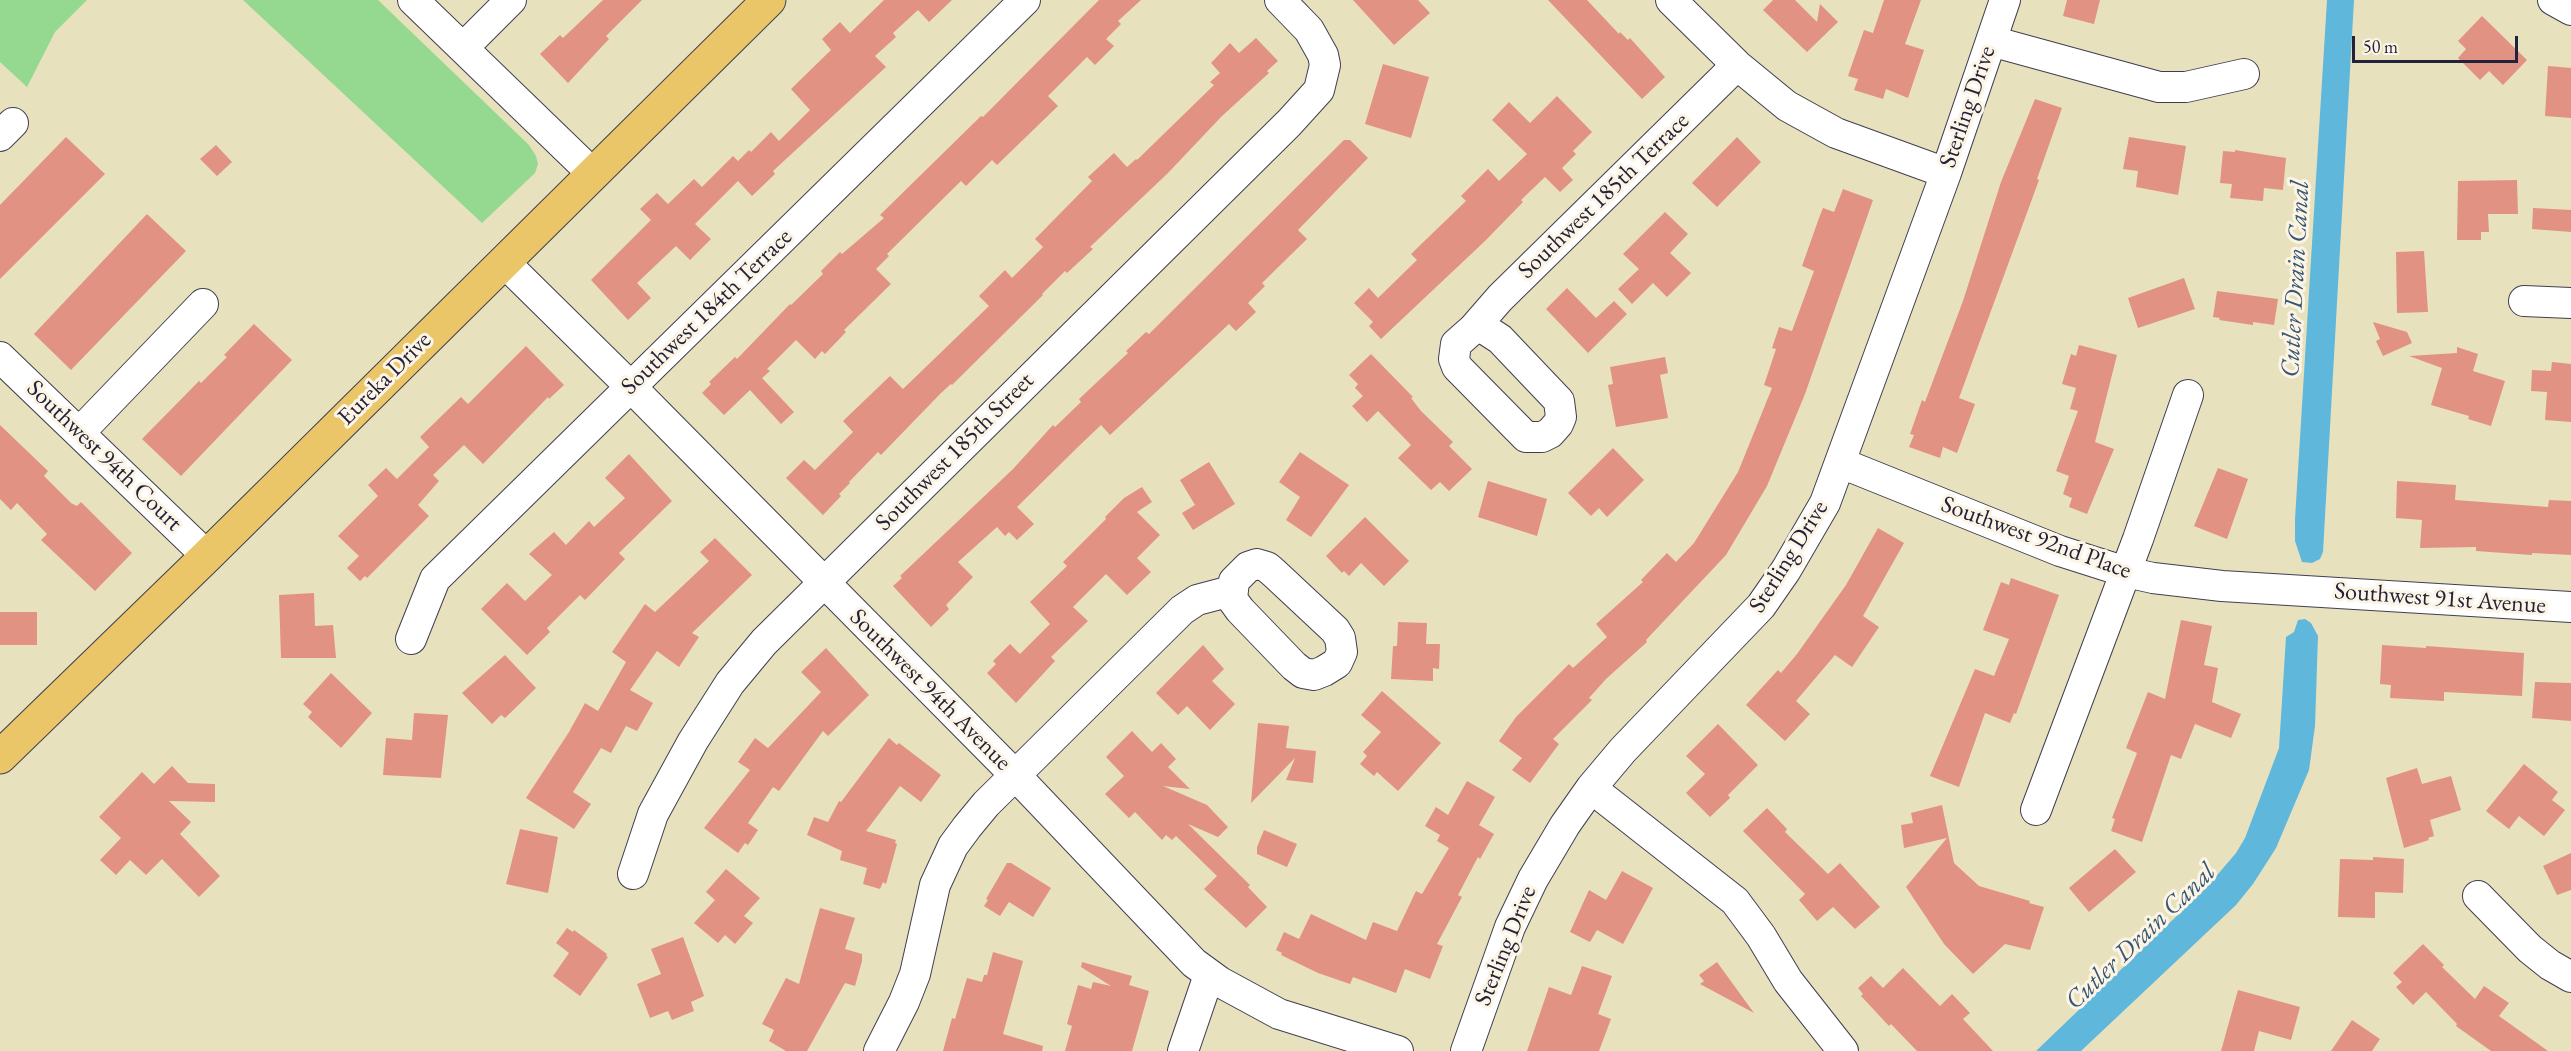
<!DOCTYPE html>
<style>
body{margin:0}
#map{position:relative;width:2571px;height:1051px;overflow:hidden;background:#e8e1be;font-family:"EB Garamond",serif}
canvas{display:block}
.scale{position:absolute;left:2352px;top:36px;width:166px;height:27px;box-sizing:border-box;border:3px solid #22223b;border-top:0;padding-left:8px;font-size:18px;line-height:21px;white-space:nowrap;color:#22223b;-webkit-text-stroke:4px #fcf5e5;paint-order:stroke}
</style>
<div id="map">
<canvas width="2571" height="1051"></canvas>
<div class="scale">50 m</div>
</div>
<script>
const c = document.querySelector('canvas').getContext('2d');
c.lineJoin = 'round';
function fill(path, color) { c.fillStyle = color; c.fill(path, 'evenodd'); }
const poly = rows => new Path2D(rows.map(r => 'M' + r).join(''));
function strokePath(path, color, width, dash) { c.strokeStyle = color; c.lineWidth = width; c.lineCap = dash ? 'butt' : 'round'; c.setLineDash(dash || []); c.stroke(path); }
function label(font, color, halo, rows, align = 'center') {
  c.font = font + ' "EB Garamond",serif'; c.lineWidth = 6; c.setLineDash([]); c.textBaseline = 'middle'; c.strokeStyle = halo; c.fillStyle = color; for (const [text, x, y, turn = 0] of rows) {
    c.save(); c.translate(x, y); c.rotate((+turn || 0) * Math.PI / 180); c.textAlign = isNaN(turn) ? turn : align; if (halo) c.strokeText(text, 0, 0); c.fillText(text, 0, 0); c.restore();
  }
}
fill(poly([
 [0,0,87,0,55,32,27,87,0,62],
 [243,0,378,0,529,145,536,156,538,164,535,173,482,223]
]), '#95d88f');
fill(poly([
 [2327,0,2354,0,2323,552,2320,559,2312,563,2302,562,2295,541,2295,519],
 [2305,619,2311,623,2318,636,2315,726,2309,770,2276,848,2253,884,2236,905,2081,1051,2036,1051,2207,887,2236,853,2245,838,2279,748,2286,637,2294,632,2298,620]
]), '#5fb7dc');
fill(poly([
 [603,0,642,0,606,36,609,39,568,83,540,54,560,35,563,38],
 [884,0,952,0,929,22,918,10,893,33,896,37,875,56,886,67,773,171,775,174,752,196,738,181,695,224,711,239,690,260,676,246,637,283,651,298,628,320,591,280,651,220,640,209,657,193,668,204,694,179,702,187,733,156,738,161,749,150,751,152,771,132,779,141,810,110,791,89,831,50,822,39,840,22,850,33],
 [1099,0,1141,0,1118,21,1121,24,1106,39,1114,46,1095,65,1087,57,1048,96,1058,106,997,165,992,160,966,186,961,181,887,254,889,256,876,269,891,284,844,330,846,332,825,354,822,351,815,359,796,340,767,369,770,371,762,378,794,412,781,424,750,390,724,415,702,393,711,384,709,382,735,357,737,359,790,304,791,305,823,274,821,271,840,252,842,254,884,218,880,215,981,116,983,117],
 [1353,0,1418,0,1430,13,1394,45],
 [1548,0,1587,0,1619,34,1620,32,1628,40,1630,38,1665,77,1642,99],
 [1773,0,1795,0,1817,22,1820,4,1838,22,1807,52,1763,10],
 [1884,0,1921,0,1905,44,1924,50,1908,98,1886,89,1883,99,1854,90,1858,79,1848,76,1864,30,1873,33],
 [2067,0,2100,0,2094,24,2063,16],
 [2482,16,2527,60,2503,85,2489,71,2480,80,2458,58,2466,49,2458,41],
 [1256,38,1278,61,1267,71,1269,73,1221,117,1168,173,1090,247,1093,249,1067,273,1065,271,1042,294,1043,295,952,385,951,384,941,393,881,455,878,452,849,482,850,483,839,494,841,496,823,515,786,478,804,460,815,470,853,432,843,421,890,376,903,389,989,306,979,296,1005,270,1012,278,1043,247,1035,239,1092,181,1088,177,1114,153,1127,167,1136,159,1137,160,1214,85,1210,82,1220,73,1211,63,1230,43,1239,53],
 [1383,64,1429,77,1411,138,1365,124],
 [2548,66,2571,68,2571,118,2545,116],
 [1557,96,1592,132,1573,151,1576,154,1562,168,1573,180,1560,192,1545,177,1521,200,1523,202,1485,241,1381,339,1369,326,1373,322,1354,303,1369,288,1378,298,1417,260,1411,254,1466,201,1461,196,1488,169,1499,181,1527,154,1492,120,1509,102,1530,123],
 [2035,99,2062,108,2037,179,2039,180,1959,398,1975,404,1957,453,1943,447,1940,458,1909,447,1914,435,1910,434,1922,400,1925,402,1963,301,2001,182],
 [66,137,105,174,0,279,0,205],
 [1737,137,1761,162,1717,207,1692,183],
 [2129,137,2186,146,2178,195,2136,187,2138,171,2123,169],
 [1344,140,1350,140,1368,158,1298,230,1307,239,1262,283,1265,286,1248,303,1256,312,1236,331,1229,324,1110,435,1101,425,1080,445,1017,507,1034,524,1017,540,1009,532,1005,536,997,527,958,562,973,577,946,605,949,609,931,627,893,586,902,578,900,576,1013,469,1053,425,1055,427,1081,402,1079,399,1128,353,1126,351,1146,332,1149,334],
 [216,145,232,162,217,176,200,159],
 [2235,150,2286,158,2283,190,2264,188,2263,201,2230,198,2232,184,2220,183,2223,151,2235,152],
 [2517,180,2518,214,2488,214,2489,232,2481,232,2481,240,2457,240,2458,181],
 [1843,189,1873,200,1805,394,1767,486,1726,555,1646,640,1647,642,1606,679,1589,698,1592,700,1553,739,1559,744,1530,783,1512,770,1522,758,1499,741,1516,717,1569,664,1573,668,1607,637,1596,624,1643,582,1641,580,1667,553,1676,562,1694,543,1738,472,1772,388,1764,385,1776,349,1772,348,1779,327,1792,331,1814,271,1802,266,1819,218,1823,208,1834,212],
 [2533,208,2571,210,2571,232,2532,229],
 [1665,212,1688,234,1670,253,1691,273,1667,297,1653,283,1632,304,1618,289,1639,269,1623,254],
 [147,214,186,251,71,370,34,334],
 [2424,251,2428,312,2397,313,2396,252],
 [2184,278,2195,309,2138,328,2128,298],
 [1567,288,1596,318,1614,301,1627,314,1588,353,1546,309],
 [2217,291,2278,299,2274,325,2253,322,2253,325,2219,320,2220,318,2213,317],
 [2373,322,2407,332,2412,343,2383,356,2376,341,2380,339],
 [254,324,292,360,181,476,142,439,199,381,201,383,227,357,224,355],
 [2079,345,2117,355,2095,442,2114,449,2087,514,2069,507,2072,498,2063,494,2069,476,2056,471,2078,411,2070,409,2076,388,2062,384,2071,354,2076,356],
 [526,346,564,385,549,399,548,397,483,464,464,445,433,475,439,481,418,505,429,516,367,578,365,576,360,581,347,568,359,556,338,536,378,496,368,485,386,468,397,479,429,447,420,437,461,397,468,404],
 [2457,347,2478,354,2473,371,2505,381,2491,426,2468,419,2469,416,2431,405,2442,368,2409,356,2457,353],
 [1371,354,1413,397,1411,398,1421,411,1453,442,1449,446,1472,469,1449,491,1440,482,1431,490,1398,458,1411,445,1378,411,1367,422,1352,406,1363,396,1355,388,1358,384,1349,375],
 [1665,357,1668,373,1660,375,1668,418,1616,427,1608,385,1613,384,1610,367],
 [2552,362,2571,364,2571,422,2545,420,2547,392,2531,391,2532,370,2551,371],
 [0,425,48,471,44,476,71,503,77,506,81,502,132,553,95,591,41,540,47,534,17,503,11,510,0,499],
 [1613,448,1644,480,1607,517,1599,508,1591,516,1568,493],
 [1300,452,1349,485,1311,537,1286,520,1300,497,1279,482],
 [629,454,672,501,619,553,625,559,585,600,580,595,547,628,550,632,527,655,481,609,507,583,525,601,552,575,529,554,554,532,566,545,589,521,594,527,625,498,605,478],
 [1209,462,1235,504,1193,530,1182,513,1195,505,1180,480],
 [2218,468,2248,479,2227,539,2194,526],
 [1488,481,1547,499,1537,536,1478,517],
 [2397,481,2456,485,2455,500,2548,507,2549,500,2571,501,2571,555,2532,553,2532,555,2476,551,2476,547,2420,548,2422,520,2396,518],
 [1142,487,1152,502,1137,512,1160,535,1137,558,1151,572,1127,595,1106,574,1073,607,1088,621,1051,657,1055,661,1016,703,987,673,996,664,993,661,1010,644,1020,654,1050,624,1030,602,1067,566,1063,562,1106,519,1105,517,1124,498],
 [1365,517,1409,561,1384,586,1361,563,1349,576,1344,571,1342,573,1326,556],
 [1878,528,1904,543,1863,616,1879,627,1852,667,1835,655,1796,701,1810,714,1785,741,1746,705,1778,670,1781,673,1797,654,1846,585],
 [715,538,752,575,692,633,699,637,679,667,657,651,630,690,653,703,637,731,626,726,611,753,601,748,573,792,591,804,574,829,526,798,569,732,585,703,598,711,626,662,612,652,645,604,655,612,709,561,700,552],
 [2011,578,2059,595,2016,714,2014,713,2010,723,1985,713,1959,787,1930,776,1975,669,1994,676,2009,639,1983,630,2001,582,2009,585],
 [314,593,315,626,333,625,336,658,281,658,279,595],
 [0,612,37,612,37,645,0,645],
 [2181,620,2212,626,2204,665,2218,668,2212,702,2241,714,2231,738,2195,724,2181,759,2171,755,2142,842,2111,831,2115,819,2112,818,2137,753,2126,748,2148,692,2165,699],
 [1398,622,1427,623,1426,644,1440,644,1439,669,1433,668,1433,681,1391,679,1393,646,1397,646],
 [1203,645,1224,669,1212,681,1235,704,1210,730,1187,706,1178,715,1156,693],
 [2382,645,2426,648,2426,646,2524,653,2522,696,2444,692,2444,701,2390,698,2391,685,2380,684],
 [826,648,869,695,828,736,823,731,779,791,773,787,748,823,758,830,748,845,745,843,738,853,704,828,750,770,738,762,755,738,768,748,821,692,801,672],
 [505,655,536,688,505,718,501,715,492,724,462,693],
 [331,673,372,713,341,748,308,717,312,712,303,704],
 [2535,682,2571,683,2571,721,2532,718],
 [1382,691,1441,743,1398,791,1377,772,1374,776,1360,764,1367,756,1363,752,1381,732,1361,715],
 [414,713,448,715,441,778,383,775,386,738,412,740],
 [1258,723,1289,726,1286,748,1316,751,1313,783,1286,780,1295,758,1251,803],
 [1718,724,1758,765,1728,795,1730,798,1710,817,1686,793,1705,774,1686,756],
 [1132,731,1152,752,1161,743,1176,759,1168,767,1190,789,1163,786,1207,805,1228,827,1218,837,1188,824,1250,885,1248,887,1267,907,1246,928,1204,889,1217,876,1176,836,1172,840,1166,835,1162,840,1135,812,1129,818,1105,794,1124,776,1106,757],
 [889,738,897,745,899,743,941,775,921,802,900,786,866,831,896,840,895,843,897,844,886,884,883,882,880,889,863,884,867,868,840,860,842,851,807,835,814,817,828,822,839,801,841,802],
 [2524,764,2558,792,2552,800,2565,810,2544,836,2519,816,2509,829,2486,811],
 [172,766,188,783,215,784,215,802,169,801,191,822,180,834,220,876,199,897,162,859,146,875,130,860,116,875,100,860,121,838,99,817,142,772,154,784],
 [2417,768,2422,784,2451,776,2461,810,2430,820,2434,836,2428,838,2429,840,2404,848,2386,778],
 [1467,781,1495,797,1479,825,1494,834,1480,859,1478,857,1458,895,1462,897,1437,944,1443,946,1430,979,1405,969,1396,993,1353,977,1350,984,1318,973,1281,955,1282,953,1276,950,1284,932,1299,939,1311,914,1366,940,1373,922,1397,931,1416,891,1422,894,1449,848,1437,841,1440,835,1425,826,1436,807,1448,815],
 [1942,805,1954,863,1979,886,2030,901,2029,903,2044,907,2030,950,2005,944,1973,974,1944,944,1906,887,1947,838,1904,848,1901,825,1913,823,1911,813],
 [1767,808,1787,829,1785,832,1828,874,1840,863,1880,907,1855,929,1833,907,1817,921,1799,900,1805,894,1743,831],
 [520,829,558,837,548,893,506,884],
 [1264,830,1297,844,1287,867,1257,854,1257,847],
 [2115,849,2136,872,2089,912,2069,888],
 [2571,853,2571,890,2557,895,2543,866],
 [2373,857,2404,859,2403,893,2375,892,2375,918,2338,917,2340,859,2373,860],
 [1007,863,1011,863,1051,888,1033,917,1009,902,1000,916,984,906,988,900,986,899],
 [726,869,760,898,744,916,753,923,735,944,725,935,718,943,694,923,715,900,706,892],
 [1622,871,1653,888,1623,944,1597,930,1590,942,1570,932,1589,890,1606,900],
 [820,908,855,918,845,949,862,954,862,961,855,986,845,983,807,1051,786,1051,769,1041,774,1030,762,1024,786,978,799,984],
 [567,928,573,932,574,930,607,954,606,956,608,957,580,996,553,976,569,953,556,943],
 [683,937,704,996,691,1002,694,1011,672,1020,668,1011,650,1018,637,984,661,974,651,949],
 [2423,944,2444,965,2442,967,2475,999,2484,986,2509,1003,2499,1016,2548,1051,2491,1051,2456,1026,2457,1024,2426,992,2413,1005,2396,987,2402,982,2393,973],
 [993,952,1023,961,1003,1034,1043,1046,1042,1051,943,1051,952,1018,955,1019,967,978,982,982,984,975,987,975],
 [1082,962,1132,976,1129,985,1149,991,1132,1051,1065,1051,1072,1026,1067,1024,1078,985,1091,989,1093,982,1111,986,1081,967],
 [1717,962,1754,1013,1700,984,1704,981,1699,975],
 [1582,966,1612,976,1598,1014,1611,1019,1599,1051,1527,1051,1549,987,1571,995],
 [1903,968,1940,1006,1952,994,1970,1013,1963,1019,1993,1051,1917,1051,1891,1024,1889,1026,1861,996,1863,994,1858,988,1871,976,1883,988],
 [2238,990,2300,1007,2291,1040,2259,1031,2254,1051,2221,1051],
 [2352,1020,2380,1039,2372,1051,2331,1051]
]), '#e19283');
const minor = poly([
 [413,0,593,174],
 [1671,0,1737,65,1787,106,1836,133,1946,173],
 [2553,0,2571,10],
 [1991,41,2159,87,2186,87,2244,74],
 [463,48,511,0],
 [0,136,13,123],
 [504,262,631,387,1016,776,1194,963,1220,982,1279,1014,1398,1051],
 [2524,301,2571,303],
 [1483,328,1500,339,1559,401,1561,417,1558,424,1550,433,1542,437,1526,437,1457,367,1454,359,1456,344,1473,329,1483,328],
 [1473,329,1500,298,1737,65],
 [0,357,207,556],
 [79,433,203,304],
 [1841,463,2060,551,2126,572,2153,578,2222,586,2571,607],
 [1257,564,1267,567,1274,573,1335,630,1340,638,1342,652,1337,663,1324,671,1314,675,1303,673,1294,666,1240,610,1232,599,1234,581,1248,567,1257,564],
 [411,639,435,579,1025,0],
 [1591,788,1735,901,1761,936,1788,981,1843,1051],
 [2036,810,2138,539,2188,395],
 [633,874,653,814,693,741,730,683,764,642,1289,123,1319,90,1325,65,1323,55,1309,30,1280,0],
 [2478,896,2530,949,2550,965,2571,977],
 [879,1051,904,1002,915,974,935,885,953,846,967,827,986,804,1182,610,1197,600,1231,591],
 [1183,1051,1209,975],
 [1466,1051,1510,927,1533,879,1565,825,1591,788,1623,750,1761,606,1786,570,1825,503,1946,173,2005,0]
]);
const major = poly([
 [0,757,207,556,769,0]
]);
strokePath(minor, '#403f4f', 32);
strokePath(major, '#403f4f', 35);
strokePath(minor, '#fff', 30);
strokePath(major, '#eac669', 33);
label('24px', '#22223b', '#fcf5e5', [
 ["Sterling Drive",1968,107,-71],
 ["Southwest 185th Terrace",1604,196,-44],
 ["Southwest 184th Terrace",707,312,-44],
 ["Eureka Drive",385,379,-45],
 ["Southwest 185th Street",955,452,-45],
 ["Southwest 94th Court",104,456,44],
 ["Southwest 92nd Place",2036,538,20],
 ["Sterling Drive",1789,557,-58],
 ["Southwest 91st Avenue",2440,599,4],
 ["Southwest 94th Avenue",930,690,45],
 ["Sterling Drive",1506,946,-68]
]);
label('italic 26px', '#375673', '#fcf5e5', [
 ["Cutler Drain Canal",2296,279,-87],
 ["Cutler Drain Canal",2141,937,-44]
]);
</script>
